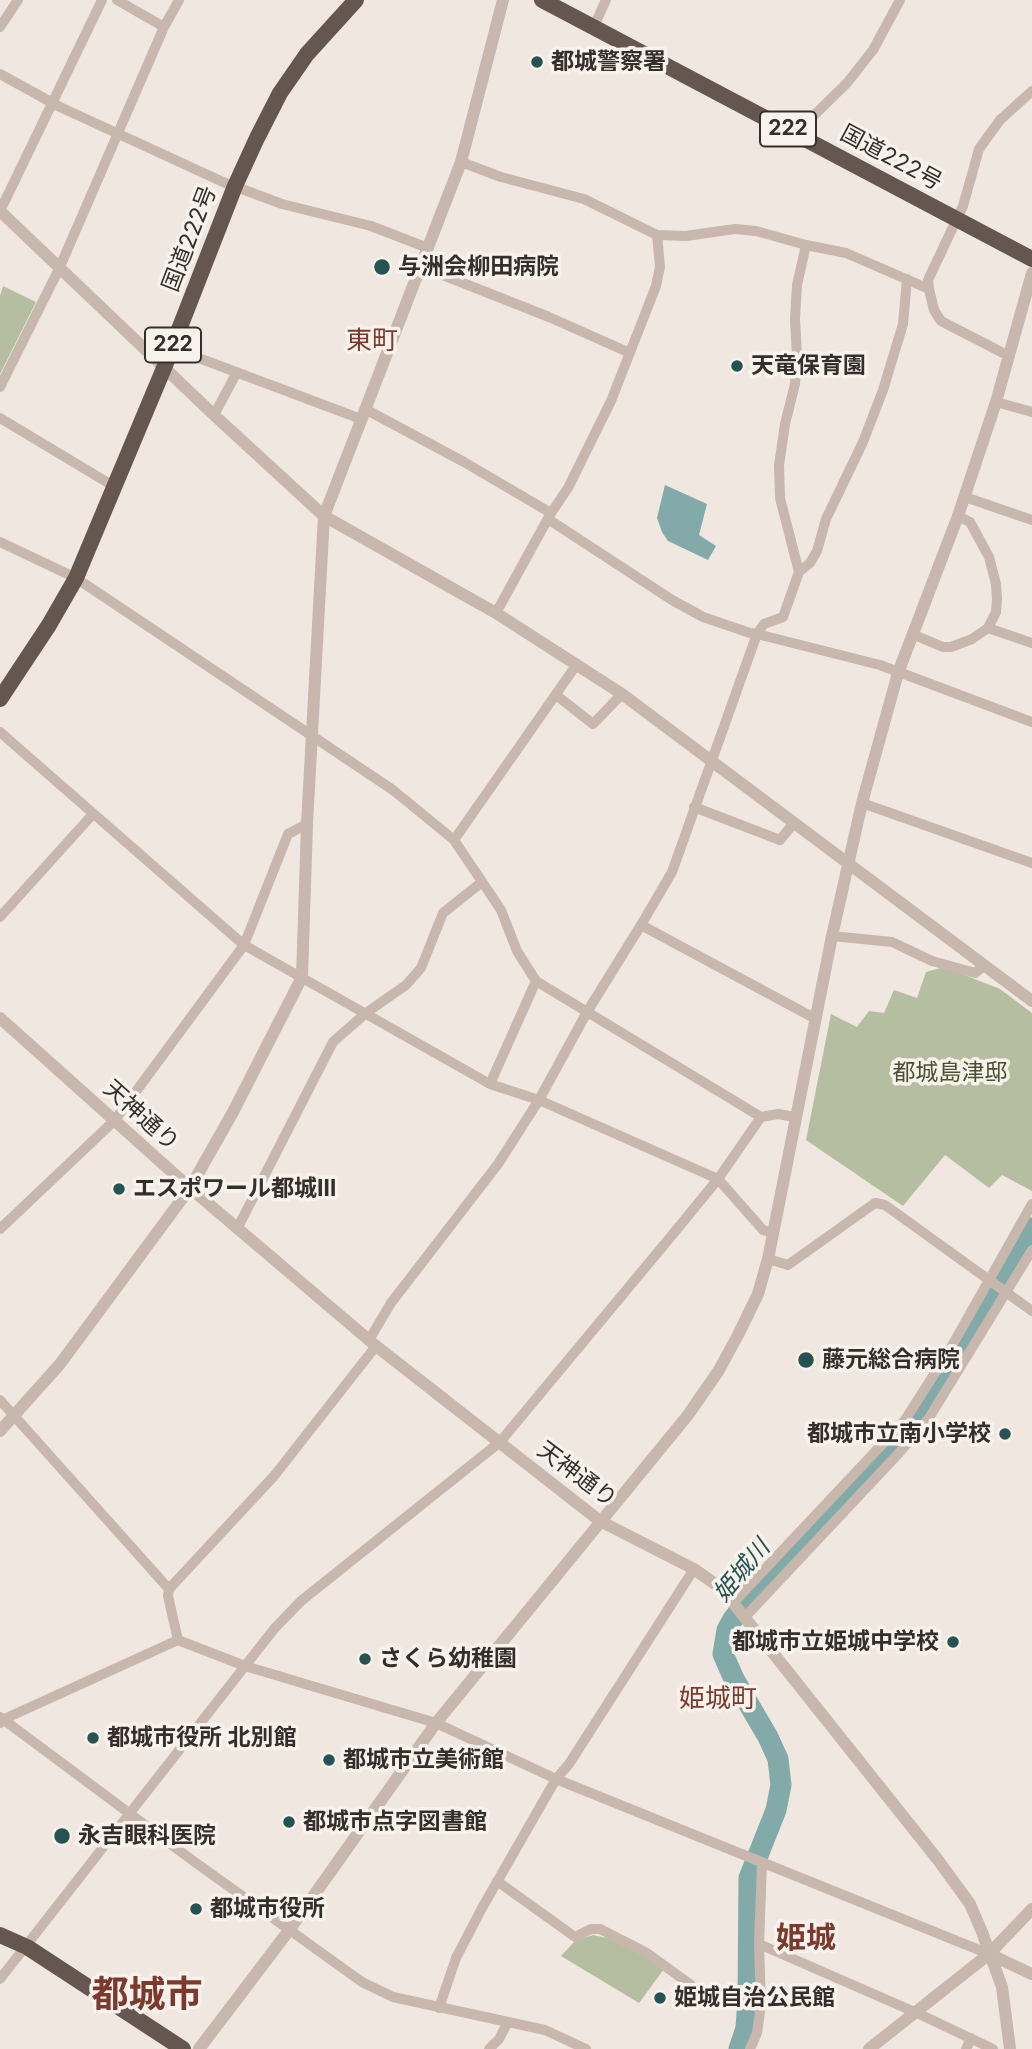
<!DOCTYPE html>
<meta charset="utf-8">
<style>
body{margin:0}
canvas{display:block;background:#f0e7e0}
</style>
<canvas width="1032" height="2049"></canvas>
<script>
const c = document.querySelector('canvas').getContext('2d');
c.lineJoin = 'round';
function fill(path, color) { c.fillStyle = color; c.fill(path, 'evenodd'); }
const poly = rows => new Path2D(rows.map(r => 'M' + r).join(''));
function strokePath(path, color, width, dash) { c.strokeStyle = color; c.lineWidth = width; c.lineCap = dash ? 'butt' : 'round'; c.setLineDash(dash || []); c.stroke(path); }
function label(font, color, halo, rows, align = 'center') {
  c.font = font + ' Inter,"Noto Sans JP",sans-serif'; c.lineWidth = 7; c.setLineDash([]); c.textBaseline = 'middle'; c.strokeStyle = halo; c.fillStyle = color; for (const [text, x, y, turn = 0] of rows) {
    c.save(); c.translate(x, y); c.rotate((+turn || 0) * Math.PI / 180); c.textAlign = isNaN(turn) ? turn : align; if (halo) c.strokeText(text, 0, 0); c.fillText(text, 0, 0); c.restore();
  }
}
fill(poly([
 [3,286,36,302,0,374,0,296],
 [944,967,1000,989,1032,1013,1032,1191,1002,1175,989,1188,945,1155,903,1206,806,1140,831,1014,857,1027,869,1011,884,1013,894,990,917,998,926,972],
 [593,1935,607,1938,635,1951,664,1969,639,2003,561,1956,575,1941]
]), '#b6bea2');
fill(poly([
 [665,485,707,504,699,535,716,546,708,560,668,541,662,532,657,518]
]), '#82aaa8');
strokePath(poly([
 [739,2049,746,2028,748,1999,749,1878,776,1810,781,1785,778,1759,768,1737,734,1679,723,1654,727,1630,733,1619,753,1594,849,1495,917,1420,946,1379,1032,1228]
]), '#82aaa8', 21);
strokePath(poly([
 [117,0,164,27],
 [594,26,606,0],
 [0,27,18,0],
 [0,74,60,107,223,182,282,204,371,226,428,248],
 [796,133,847,83,873,50,900,0],
 [461,162,501,177,584,199,657,235,686,236,735,229,756,231,806,245,846,253,929,289,928,280,963,206,979,149,1000,120,1032,91],
 [0,211,102,0],
 [420,266,549,317,630,353],
 [929,289,934,310,941,321,1009,356],
 [188,354,361,419],
 [0,387,59,269,164,27,179,0],
 [996,402,1032,412],
 [365,409,464,462,551,513],
 [214,415,237,372],
 [0,418,115,487],
 [965,497,1032,520],
 [548,519,672,600,703,617,750,633,757,634,880,665,1032,722],
 [0,542,76,578,393,790,454,840,501,910,517,951,536,981,761,1117,778,1114,795,1117],
 [799,572,780,498,779,465,785,424,795,384,797,356,795,319,797,285,806,245],
 [496,613,551,513,568,488,611,401,656,286,660,267,657,235],
 [988,628,1032,643],
 [912,634,943,647,951,647,972,639,988,628,996,612,997,599,996,584,989,557,970,522,958,516],
 [556,695,593,724,622,694],
 [0,732,244,945,490,1084,539,1100,718,1179,763,1230,773,1233],
 [862,803,1032,863],
 [694,807,780,840,794,823],
 [454,840,577,664],
 [0,917,93,814],
 [641,925,816,1019],
 [832,936,892,942,932,961,975,973,984,966],
 [490,1084,536,981],
 [0,1229,115,1120,244,945,288,834,307,824],
 [237,1229,333,1042,366,1013,406,985,421,968,443,913,482,882],
 [768,1259,788,1265,875,1203,885,1205,1032,1311],
 [369,1340,391,1303,498,1164,539,1100,587,1012,641,925,672,872,757,634,764,624,783,617,799,572,810,563,817,551,826,519,863,442,883,390,903,324,907,279],
 [0,1400,169,1589,168,1596,178,1640],
 [169,1589,274,1476,376,1346],
 [733,1603,905,1420,949,1351,1032,1204],
 [745,1617,899,1453,929,1418,1032,1250],
 [0,1717,192,1860,362,1982,393,1997,545,2030,586,2049],
 [0,1723,2,1720,178,1640,245,1666,436,1723,556,1779,989,1954],
 [497,1881,575,1937,591,1929,600,1929,647,1953,691,1985],
 [759,1944,917,2013,993,2049],
 [0,1979,274,1629,301,1601,500,1442,673,1234,718,1179,761,1117],
 [439,2008,456,1958,482,1908,556,1779,569,1764,694,1569],
 [489,2049,499,2039,508,2022],
 [750,2049,757,2033,761,2005,759,1944,762,1864],
 [966,2049,971,2038]
]), '#c7b7ad', 10);
strokePath(poly([
 [0,211,214,415,324,516,496,613,622,694,1032,1001],
 [0,1018,190,1188,376,1346,600,1521,694,1569,722,1589,938,1860,970,1904,982,1932,1002,1987,1010,2049],
 [0,1431,60,1364,190,1188,233,1112,302,977,307,824,324,516,461,162,503,0],
 [989,1954,1032,1974],
 [199,2049,290,1929,436,1723,688,1415,719,1370,738,1335,758,1294,768,1259,832,936,862,803,898,673,958,516,996,402,1032,273],
 [869,2049,989,1954,1032,1909]
]), '#c7b7ad', 12);
strokePath(poly([
 [542,0,1032,259],
 [0,699,49,625,76,578,164,368,235,186,257,138,280,93,307,54,356,0],
 [0,1935,27,1947,183,2049]
]), '#665650', 16);
for (const [x, y, r, color] of [
 [537,62,7,"#255352"],
 [382,267,9,"#255352"],
 [737,366,7,"#255352"],
 [119,1189,7,"#255352"],
 [806,1360,9,"#255352"],
 [1005,1434,7,"#255352"],
 [953,1642,7,"#255352"],
 [365,1659,7,"#255352"],
 [93,1738,7,"#255352"],
 [329,1760,7,"#255352"],
 [289,1822,7,"#255352"],
 [62,1836,9,"#255352"],
 [196,1909,7,"#255352"],
 [660,1998,7,"#255352"]
]) { const dot = new Path2D(); dot.arc(x, y, r, 0, 2 * Math.PI); c.fillStyle = color; c.fill(dot); strokePath(dot, '#f8f2ec', 2.5); }
for (const [x, y, w] of [
 [788,129,56],
 [173,345,56]
]) { const box = new Path2D(); box.roundRect(x - w / 2, y - 17.5, w, 35, 5); c.fillStyle = '#f8f2ec'; c.fill(box); strokePath(box, '#362e2b', 2); }
label('bold 21px', '#362e2b', null, [
 ["222",788,129],
 ["222",173,345]
]);
label('bold 23px', '#362e2b', '#f8f2ec', [
 ["都城警察署",551,62],
 ["与洲会柳田病院",398,267],
 ["天竜保育園",751,366],
 ["エスポワール都城Ⅲ",133,1189],
 ["藤元総合病院",822,1360],
 ["都城市立南小学校",991,1434,"right"],
 ["都城市立姫城中学校",939,1642,"right"],
 ["さくら幼稚園",379,1659],
 ["都城市役所 北別館",107,1738],
 ["都城市立美術館",343,1760],
 ["都城市点字図書館",303,1822],
 ["永吉眼科医院",78,1836],
 ["都城市役所",210,1909],
 ["姫城自治公民館",674,1998]
], 'left');
label('23px', '#362e2b', '#f8f2ec', [
 ["国道222号",891,158,28],
 ["国道222号",190,239,-69],
 ["天神通り",141,1116,42],
 ["天神通り",577,1475,37]
]);
label('23px', '#485232', '#f8f2ec', [
 ["都城島津邸",950,1073]
]);
label('italic 24px', '#255352', '#f8f2ec', [
 ["姫城川",742,1571,-50]
]);
label('26px', '#7c3a2e', '#f8f2ec', [
 ["東町",372,341],
 ["姫城町",718,1699]
]);
label('bold 30px', '#7c3a2e', '#f8f2ec', [
 ["姫城",806,1939]
]);
label('bold 37px', '#7c3a2e', '#f8f2ec', [
 ["都城市",147,1996]
]);
</script>
